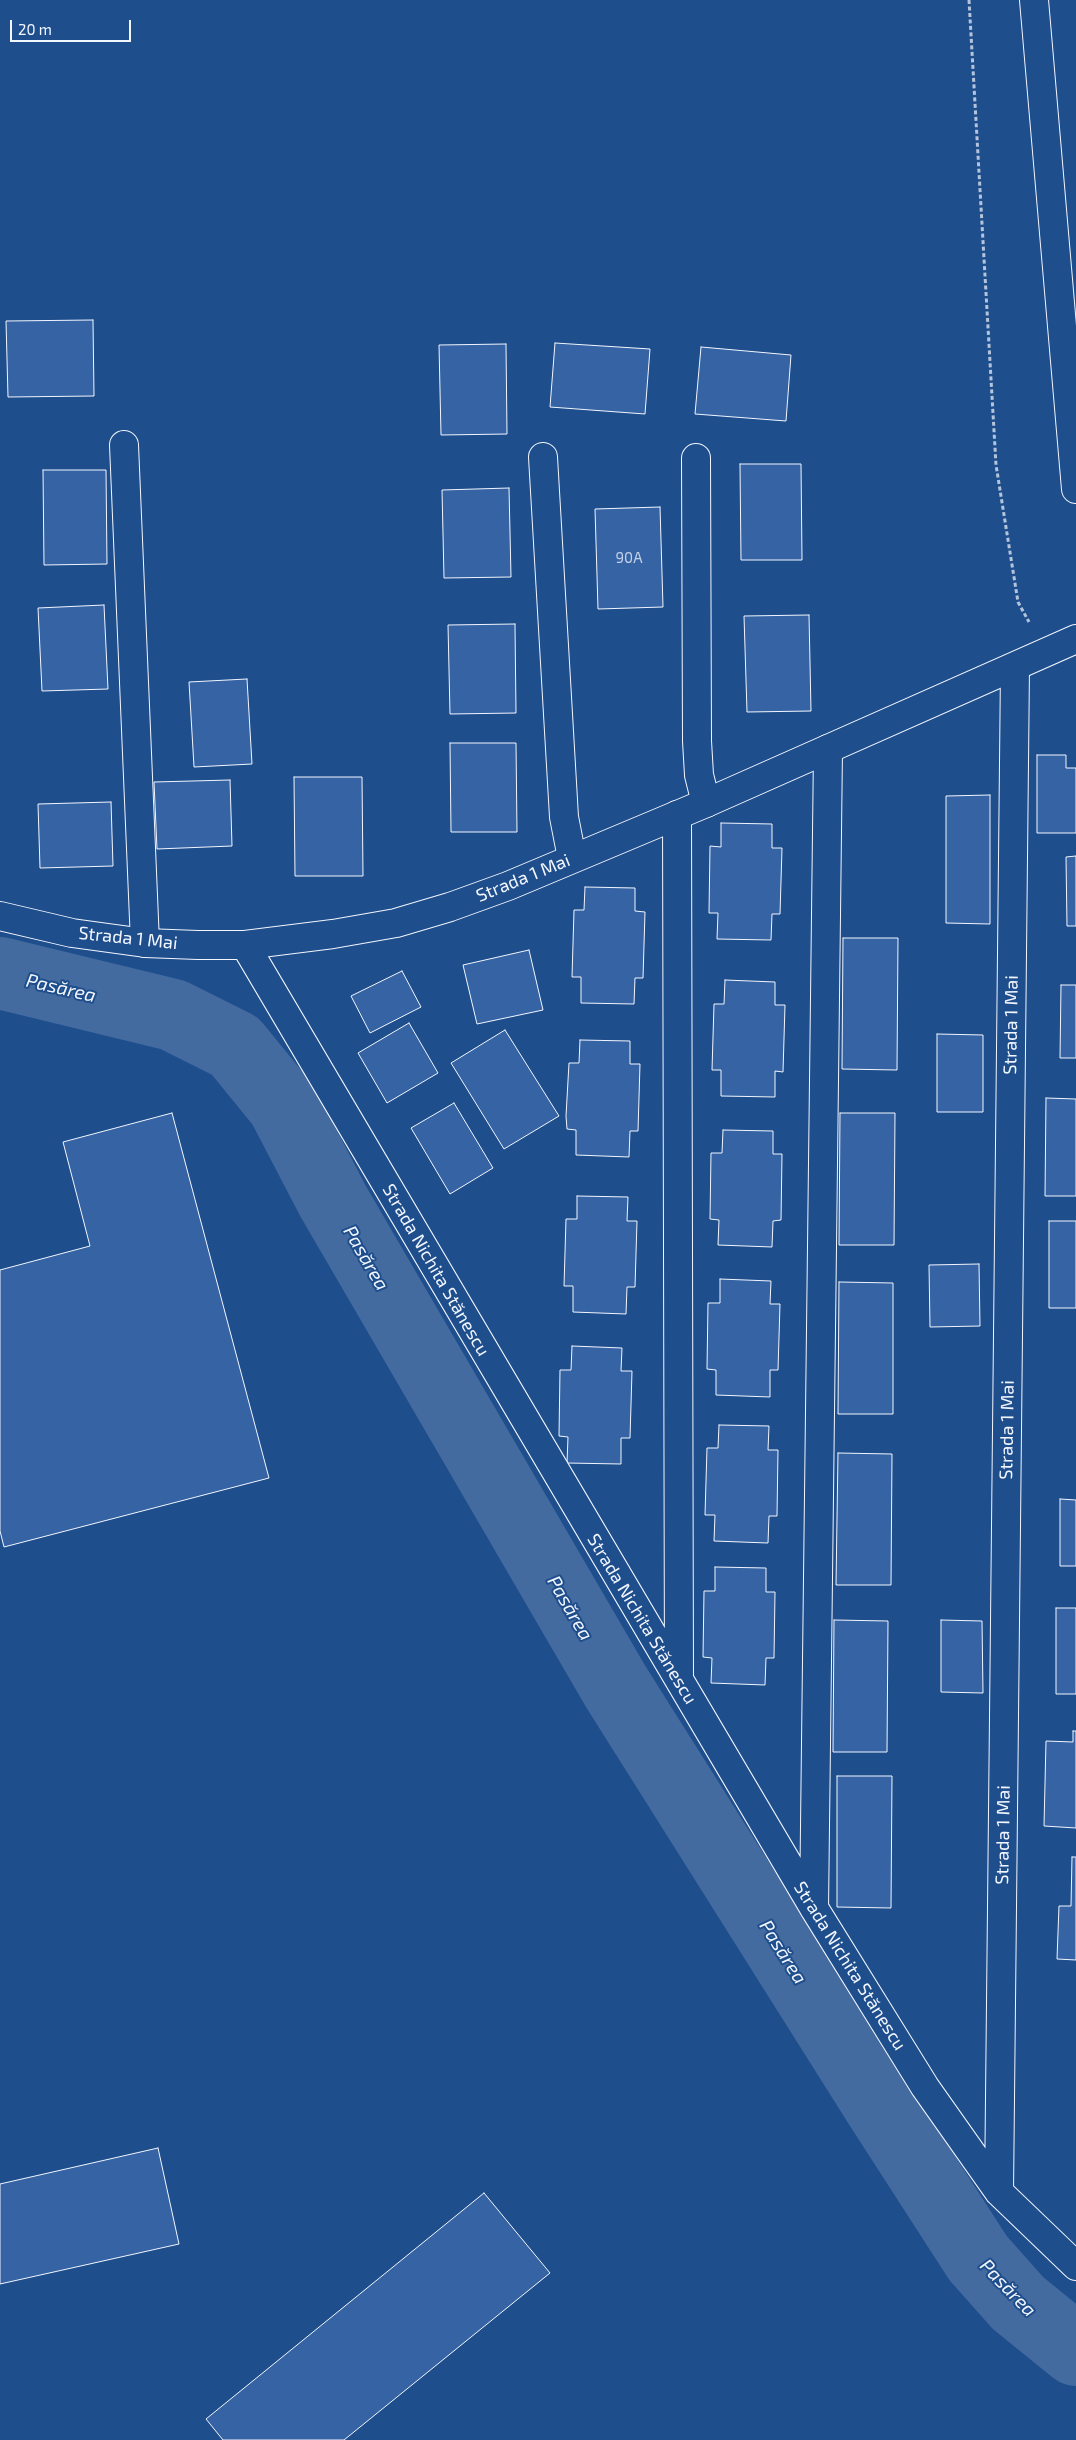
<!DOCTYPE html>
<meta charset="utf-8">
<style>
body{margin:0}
#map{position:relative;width:1076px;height:2440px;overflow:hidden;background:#1f4e8c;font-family:"Exo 2",sans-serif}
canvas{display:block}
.scale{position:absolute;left:10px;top:20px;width:121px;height:22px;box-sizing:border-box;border:2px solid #f2f6ff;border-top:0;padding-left:6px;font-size:15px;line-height:18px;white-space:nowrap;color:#f2f6ff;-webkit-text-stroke:4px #1f4e8c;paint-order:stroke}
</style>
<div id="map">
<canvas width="1076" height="2440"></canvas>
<div class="scale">20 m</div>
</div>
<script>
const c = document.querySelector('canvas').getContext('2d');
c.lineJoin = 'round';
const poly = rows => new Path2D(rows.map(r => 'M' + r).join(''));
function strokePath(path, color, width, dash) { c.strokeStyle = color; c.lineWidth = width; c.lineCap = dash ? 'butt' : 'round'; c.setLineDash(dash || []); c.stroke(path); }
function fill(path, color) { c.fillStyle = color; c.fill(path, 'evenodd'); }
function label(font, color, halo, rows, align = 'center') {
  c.font = font + ' "Exo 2",sans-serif'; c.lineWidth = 4; c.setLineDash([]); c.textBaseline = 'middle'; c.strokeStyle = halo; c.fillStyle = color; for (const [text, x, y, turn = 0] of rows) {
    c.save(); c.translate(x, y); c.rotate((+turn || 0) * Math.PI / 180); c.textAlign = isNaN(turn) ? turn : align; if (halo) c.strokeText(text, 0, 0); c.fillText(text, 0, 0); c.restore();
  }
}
strokePath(poly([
 [0,973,173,1015,235,1046,283,1105,333,1201,616,1687,880,2106,978,2258,1018,2303,1076,2350]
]), '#446ba0', 72);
const building = poly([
 [93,320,94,396,8,397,6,321,93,320],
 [555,343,650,349,645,414,550,407,555,343],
 [506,344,507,434,441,435,439,345,506,344],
 [701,347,791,355,786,421,695,414,701,347],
 [740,464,801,464,802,560,741,560,740,464],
 [43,470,106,470,107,564,44,565,43,470],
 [509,488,511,577,444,578,442,490,509,488],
 [660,507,663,607,598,609,595,509,660,507],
 [104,605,108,689,42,691,38,608,104,605],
 [809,615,811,711,747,712,744,616,809,615],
 [515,624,516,713,450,714,448,625,515,624],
 [247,679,252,764,194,767,189,682,247,679],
 [450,743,516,743,517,832,451,832,450,743],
 [1037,755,1066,755,1066,768,1076,768,1076,833,1037,833,1037,755],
 [294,777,362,777,363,876,295,876,294,777],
 [230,780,232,846,157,849,154,782,230,780],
 [990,795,990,924,946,923,946,796,990,795],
 [111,802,113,866,40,868,38,804,111,802],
 [721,823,772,824,772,848,782,848,780,914,772,914,771,940,717,939,718,913,709,913,710,846,721,847,721,823],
 [1076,856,1076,926,1067,926,1066,857,1076,856],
 [585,887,635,888,635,911,645,912,643,978,635,978,634,1004,581,1003,581,977,572,977,574,910,584,910,585,887],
 [843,938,898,938,897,1070,842,1069,843,938],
 [529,950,543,1010,477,1024,463,965,529,950],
 [402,971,421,1007,370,1033,351,996,402,971],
 [725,980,775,982,775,1005,785,1005,783,1072,775,1071,775,1097,721,1096,721,1070,712,1070,714,1004,724,1004,725,980],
 [1061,985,1076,985,1076,1058,1060,1058,1061,985],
 [409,1023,438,1073,387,1103,358,1053,409,1023],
 [505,1030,559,1116,504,1149,451,1063,505,1030],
 [937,1034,983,1035,983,1112,937,1112,937,1034],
 [580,1040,630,1041,630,1064,640,1064,638,1131,630,1131,629,1157,576,1155,576,1130,567,1129,566,1116,569,1063,579,1063,580,1040],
 [1046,1098,1076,1099,1076,1196,1045,1196,1046,1098],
 [454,1103,493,1168,450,1194,411,1128,454,1103],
 [172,1113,269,1478,4,1547,0,1531,0,1270,90,1246,63,1142,172,1113],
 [840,1113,895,1113,894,1245,839,1245,840,1113],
 [723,1130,773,1131,773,1154,782,1154,781,1220,773,1221,772,1247,718,1245,719,1220,710,1219,711,1153,722,1153,723,1130],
 [577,1196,628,1197,627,1221,637,1221,635,1287,627,1287,626,1314,573,1312,573,1286,564,1286,566,1219,577,1219,577,1196],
 [1049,1221,1076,1221,1076,1308,1049,1308,1049,1221],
 [979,1264,980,1326,930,1327,929,1265,979,1264],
 [720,1279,771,1281,770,1304,780,1304,778,1370,770,1370,770,1397,716,1395,716,1370,707,1369,708,1303,720,1303,720,1279],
 [839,1282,893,1283,893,1414,838,1414,839,1282],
 [572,1346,622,1348,621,1371,632,1371,630,1438,621,1438,621,1464,567,1463,568,1437,559,1436,560,1370,571,1370,572,1346],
 [719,1425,769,1426,768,1450,778,1450,777,1516,769,1516,768,1543,714,1541,715,1515,705,1515,707,1448,718,1448,719,1425],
 [838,1453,892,1454,891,1585,836,1585,838,1453],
 [1060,1499,1076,1500,1076,1566,1060,1566,1060,1499],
 [715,1567,766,1568,766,1592,775,1592,774,1658,766,1658,765,1685,711,1683,712,1658,703,1657,704,1591,715,1591,715,1567],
 [1056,1608,1076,1608,1076,1694,1056,1694,1056,1608],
 [834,1620,888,1621,887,1752,833,1752,834,1620],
 [941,1620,982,1621,983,1693,941,1692,941,1620],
 [1073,1731,1076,1731,1076,1828,1044,1826,1046,1741,1073,1742,1073,1731],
 [837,1776,892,1776,891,1908,837,1907,837,1776],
 [1072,1857,1076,1857,1076,1960,1057,1959,1059,1906,1071,1906,1072,1857],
 [158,2148,179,2244,0,2284,0,2184,158,2148],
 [484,2193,550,2273,344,2440,223,2440,206,2419,484,2193]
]);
fill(building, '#3563a3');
strokePath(building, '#f2f6ff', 1);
const street = poly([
 [1034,0,1076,489],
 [124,445,145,943],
 [543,457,564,817,572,858],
 [696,458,697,741,699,775,706,803],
 [677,815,679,1679],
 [245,945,814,1908,925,2087,999,2192,1076,2266],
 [814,1908,828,749],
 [999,2192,1015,667]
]);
const secondary = poly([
 [0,916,72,933,145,943,198,945,245,945,333,934,396,923,450,907,508,886,706,803,1076,639]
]);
strokePath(street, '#f2f6ff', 30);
strokePath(secondary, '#f2f6ff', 30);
strokePath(poly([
 [969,0,996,465,1018,602,1029,622]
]), '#b3c4dc', 3, [4, 2.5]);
strokePath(street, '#1f4e8c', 28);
strokePath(secondary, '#1f4e8c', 28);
label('15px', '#c3d1e8', null, [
 ["90A",629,558]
]);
label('18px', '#f2f6ff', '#1f4e8c', [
 ["Strada 1 Mai",523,878,-22],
 ["Strada 1 Mai",128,938,6],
 ["Strada 1 Mai",1011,1025,-89],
 ["Strada Nichita Stănescu",436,1270,60],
 ["Strada 1 Mai",1007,1430,-89],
 ["Strada Nichita Stănescu",642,1619,59],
 ["Strada 1 Mai",1003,1835,-89],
 ["Strada Nichita Stănescu",850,1966,58]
]);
label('italic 19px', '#f2f6ff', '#1f4e8c', [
 ["Pasărea",61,988,13],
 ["Pasărea",366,1258,60],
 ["Pasărea",570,1608,60],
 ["Pasărea",783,1952,58],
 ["Pasărea",1008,2288,46]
]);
</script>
